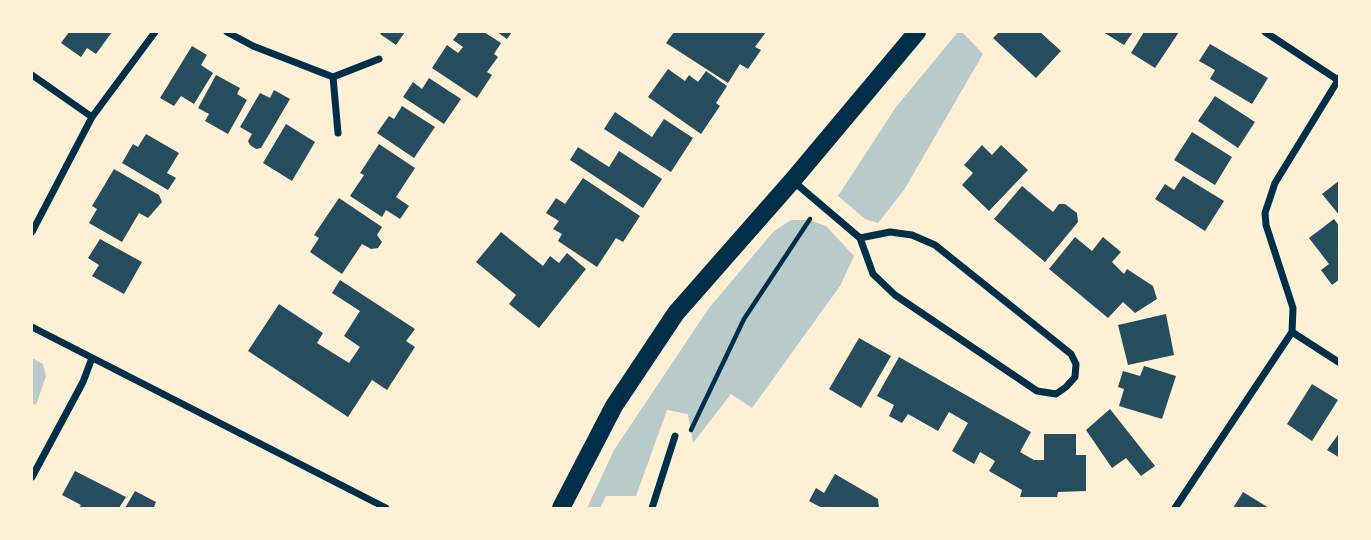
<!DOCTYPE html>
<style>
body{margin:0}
#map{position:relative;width:1371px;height:540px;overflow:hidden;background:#fdf0d5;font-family:"Public Sans",sans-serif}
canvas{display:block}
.frame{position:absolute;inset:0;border:33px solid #fdf0d5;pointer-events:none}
</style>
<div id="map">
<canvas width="1371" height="540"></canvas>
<div class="frame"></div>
</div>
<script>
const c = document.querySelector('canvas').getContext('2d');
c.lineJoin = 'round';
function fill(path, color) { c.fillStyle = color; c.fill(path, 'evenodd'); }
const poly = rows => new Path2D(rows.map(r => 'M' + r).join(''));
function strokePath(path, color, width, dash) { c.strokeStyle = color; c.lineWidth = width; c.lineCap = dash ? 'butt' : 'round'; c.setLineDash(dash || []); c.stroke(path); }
fill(poly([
 [958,32,962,32,983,54,904,190,878,223,865,219,838,196,896,107],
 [791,220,809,220,826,226,854,256,840,286,752,408,731,394,693,443,688,414,667,410,636,496,606,496,600,508,587,508,614,450,709,308,774,231],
 [32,358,43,364,46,376,36,405,32,403]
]), '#b9caca');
fill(poly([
 [69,32,112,32,96,54,87,48,81,57,61,43],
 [382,32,405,32,396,45,380,34],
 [459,32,484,32,501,43,494,54,498,57,487,72,492,75,477,98,432,68,447,45,458,53,463,47,453,40],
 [497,32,512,32,507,39],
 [674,32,766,32,755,47,761,50,748,69,740,64,728,83,666,43],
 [999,32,1040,32,1061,51,1036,78,993,38],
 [1103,32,1133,32,1124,45],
 [1144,32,1179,32,1155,68,1131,53],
 [1210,44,1268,78,1252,104,1210,79,1215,70,1199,61],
 [192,46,207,55,201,65,213,73,194,104,181,96,174,106,160,98],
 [668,69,685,81,689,75,698,82,706,71,727,86,716,103,720,106,701,134,648,97],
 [216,75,240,88,237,94,247,100,228,134,205,121,209,114,198,108],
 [429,78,461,99,444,124,403,97,413,82,422,89],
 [274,90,290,99,261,148,256,149,250,145,248,141,252,134,240,127,260,93,270,98],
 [1215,96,1255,122,1238,148,1198,121],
 [402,106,435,127,414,158,377,133,389,116,394,119],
 [615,112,652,137,664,119,693,138,671,172,604,129],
 [286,124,315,142,292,181,263,163],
 [1192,132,1232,157,1215,185,1174,160],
 [146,134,179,153,167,173,176,178,168,190,122,163,133,144,138,147],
 [379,144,415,168,396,197,409,206,400,219,386,210,382,217,350,196,364,175,360,173],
 [982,145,992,155,1001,145,1028,170,989,211,962,185,973,173,964,165],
 [578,147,609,167,619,151,662,179,643,208,570,160],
 [114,169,159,195,162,202,148,218,139,213,122,242,89,223,97,209,92,206],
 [1183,176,1224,201,1205,231,1155,199,1165,184,1174,190],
 [583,178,640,216,623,242,616,238,597,267,558,241,562,234,553,229,559,221,546,213,556,198,565,204],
 [1340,180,1340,216,1322,194],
 [1022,186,1053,212,1059,204,1065,204,1077,213,1078,222,1045,262,994,219],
 [339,198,382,227,377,235,382,242,378,248,371,249,362,244,342,274,310,252,319,238,314,235],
 [1334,219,1340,227,1340,279,1332,285,1321,270,1329,264,1309,238],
 [501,232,543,266,550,256,559,263,567,253,586,269,539,328,509,304,516,295,476,262],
 [1075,237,1092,251,1103,237,1121,252,1112,262,1124,274,1127,269,1153,286,1157,299,1135,313,1123,302,1108,318,1049,269],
 [100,239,142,262,124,294,92,276,99,265,88,258],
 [340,280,415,329,406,341,415,347,387,390,372,380,348,417,248,351,279,304,323,333,317,343,349,363,360,347,344,336,360,311,332,293],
 [1166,314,1174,355,1128,365,1118,325],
 [859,338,891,356,861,408,829,389],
 [899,357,1031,432,1020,452,1034,460,1044,460,1044,434,1076,434,1076,455,1086,455,1086,491,1058,492,1057,497,1020,497,1022,490,989,471,995,461,980,452,974,464,952,451,968,423,949,412,938,431,908,414,902,423,889,416,894,405,877,396],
 [1144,366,1176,376,1162,419,1119,406,1124,389,1118,387,1123,371,1140,376],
 [1312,384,1338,400,1312,441,1287,424],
 [1110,409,1155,466,1141,476,1126,458,1112,468,1086,430],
 [1340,432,1340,458,1327,450],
 [75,471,126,497,119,508,79,508,81,505,62,495],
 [835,474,878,499,879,508,822,508,809,501,816,488,824,493],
 [135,491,156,502,154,507,157,508,125,508],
 [1243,492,1269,508,1233,508]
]), '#264d5e');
strokePath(poly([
 [691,430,744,319,810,219]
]), '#003049', 4.5);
strokePath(poly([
 [227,32,253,46,333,77],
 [1265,32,1338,80],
 [32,75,92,117],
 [338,133,333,77,379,59],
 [793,181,860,238,890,232,912,235,935,245,1071,354,1076,364,1075,377,1066,387,1056,394,1037,391,895,295,873,274,860,238],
 [32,232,92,117,155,32],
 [32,327,386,508],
 [1292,332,1340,363],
 [32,477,83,382,92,358],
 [652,508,675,436],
 [1175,508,1292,332,1293,308,1266,225,1265,213,1275,183,1340,77]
]), '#003049', 7);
strokePath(poly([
 [561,508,614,406,676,313,792,181,917,32]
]), '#003049', 18);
</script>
